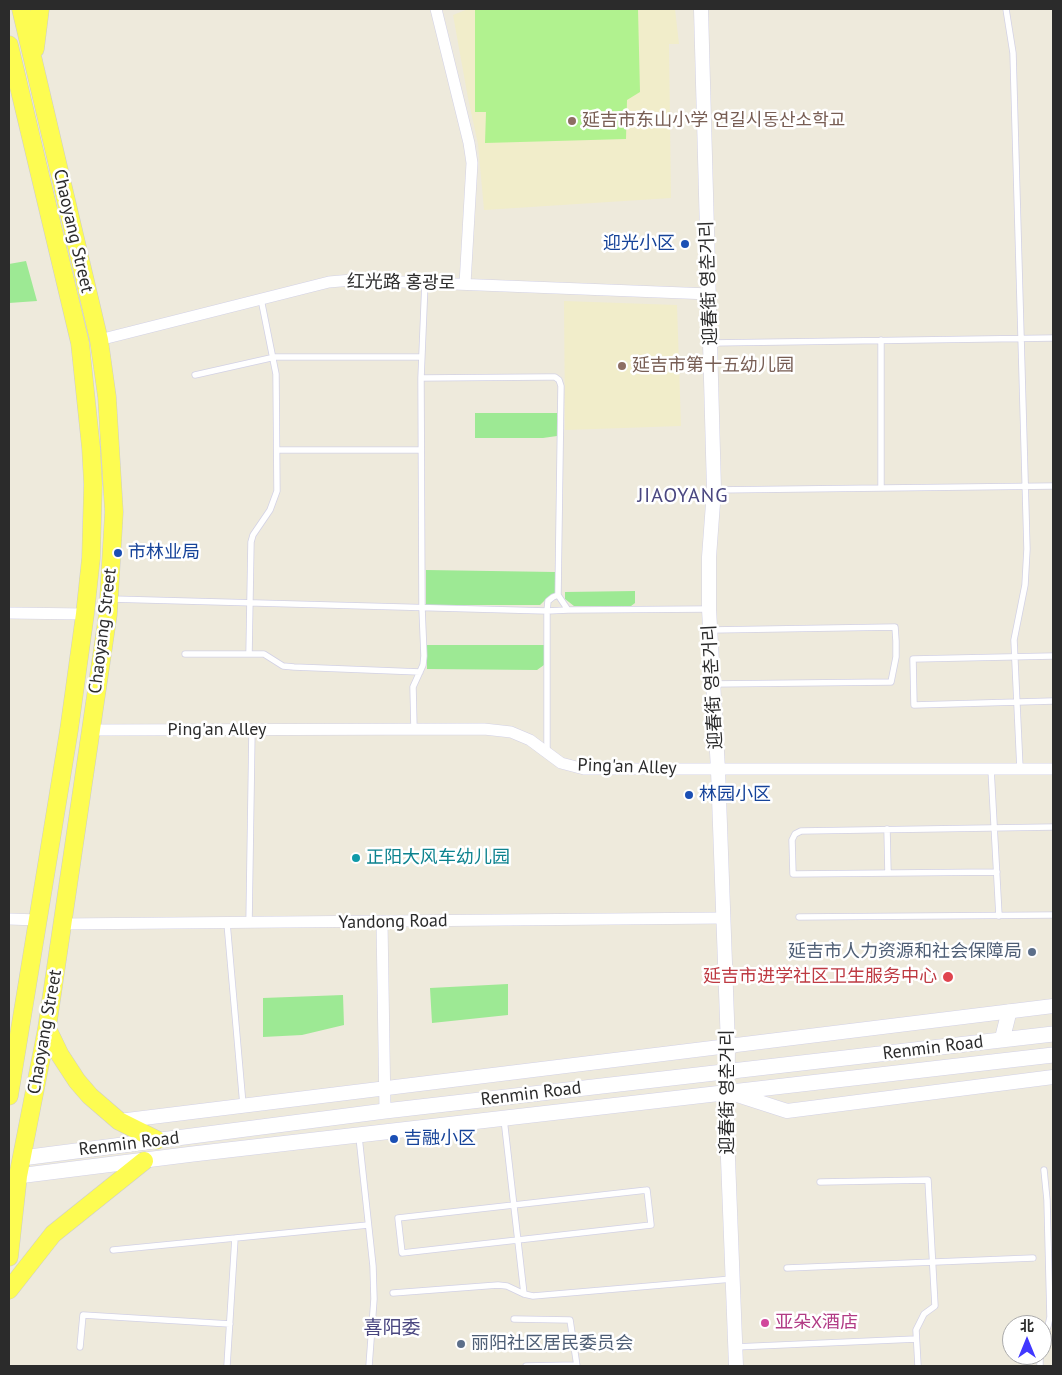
<!DOCTYPE html>
<meta charset="utf-8">
<style>
body{margin:0}
#map{position:relative;width:1062px;height:1375px;overflow:hidden;background:#eeeadc;font-family:"PT Sans","Noto Sans SC",sans-serif}
canvas{display:block}
.frame{position:absolute;inset:0;border:10px solid #2b2b2b;pointer-events:none}
.north{position:absolute;left:1002px;top:1315px;width:50px;height:50px;box-sizing:border-box;background:#fff;border:1px solid #aaa;border-radius:50%;rotate:0deg;font-size:14px;font-weight:700;line-height:20px;text-align:center;color:#2b2b2b}
.north::after{content:'';display:block;margin:auto;width:18px;height:22px;background:#4138ff;clip-path:polygon(50% 0,100% 100%,50% 72%,0 100%)}
</style>
<div id="map">
<canvas width="1062" height="1375"></canvas>
<div class="frame"></div>
<div class="north">北</div>
</div>
<script>
const c = document.querySelector('canvas').getContext('2d');
c.lineJoin = 'round';
function fill(path, color) { c.fillStyle = color; c.fill(path, 'evenodd'); }
const poly = rows => new Path2D(rows.map(r => 'M' + r).join(''));
function strokePath(path, color, width, dash) { c.strokeStyle = color; c.lineWidth = width; c.lineCap = dash ? 'butt' : 'round'; c.setLineDash(dash || []); c.stroke(path); }
function label(font, color, halo, rows, align = 'center') {
  c.font = font + ' "PT Sans","Noto Sans SC","Noto Sans KR",sans-serif'; c.lineWidth = 5; c.setLineDash([]); c.textBaseline = 'middle'; c.strokeStyle = halo; c.fillStyle = color; for (const [text, x, y, turn = 0] of rows) {
    c.save(); c.translate(x, y); c.rotate((+turn || 0) * Math.PI / 180); c.textAlign = isNaN(turn) ? turn : align; if (halo) c.strokeText(text, 0, 0); c.fillText(text, 0, 0); c.restore();
  }
}
fill(poly([
 [468,9,675,9,679,44,669,44,671,198,484,210,478,144,468,98,453,15],
 [564,301,677,305,681,426,565,430]
]), '#f1edca');
fill(poly([
 [26,261,37,301,9,303,9,264],
 [475,413,557,413,557,436,543,438,475,438],
 [426,570,555,572,555,593,547,598,540,605,426,605],
 [635,591,635,603,631,606,574,606,565,599,565,592],
 [427,645,544,645,544,665,537,670,427,669],
 [508,984,508,1015,432,1023,430,988],
 [343,995,344,1025,302,1035,263,1037,263,998]
]), '#9de994');
fill(poly([
 [475,9,638,9,640,92,627,100,626,139,485,143,486,112,475,112]
]), '#b1f28f');
const service = poly([
 [1006,9,1013,53,1027,549,1025,585,1014,640,1020,769],
 [711,343,1053,338],
 [195,375,275,357,421,357],
 [421,378,547,377,555,377,559,380,561,386,558,595,568,610,709,609],
 [277,450,421,450],
 [881,488,881,340],
 [714,490,1053,486],
 [111,599,547,611,568,610],
 [711,630,895,627,896,641,896,657,891,682,713,684],
 [185,654,264,654,283,666,294,667,420,672],
 [249,654,251,542,253,535,270,510,277,491,276,374,261,299],
 [1053,656,913,659,914,705,1053,701],
 [414,729,413,687,423,665,424,656,422,608,421,378,425,282],
 [547,753,547,611,548,601,553,597,558,595],
 [991,769,999,916],
 [887,829,888,873],
 [997,872,793,874,792,840,795,834,801,831,1053,827],
 [799,917,1053,915],
 [227,923,243,1105],
 [249,923,252,730],
 [504,1119,524,1294],
 [359,1137,373,1266,374,1299,369,1366],
 [820,1182,928,1180,935,1306,924,1314,916,1330,918,1366],
 [647,1190,651,1225,402,1253,398,1218,647,1190],
 [113,1250,368,1225],
 [787,1268,1033,1258],
 [393,1293,498,1285,507,1286,524,1294,533,1296,732,1279],
 [514,1319,570,1320,577,1366],
 [1042,1339,1048,1326,1050,1317,1047,1200,1044,1170],
 [80,1347,83,1315,230,1324],
 [735,1347,916,1339],
 [1040,1355,1040,1366],
 [227,1366,235,1238],
 [526,1366,576,1365]
]);
const minor = poly([
 [436,9,469,143,472,163,465,284],
 [99,340,329,282,352,280,710,294],
 [9,613,85,614],
 [90,730,484,729,511,732,530,740,561,763,584,769,1053,769],
 [9,919,38,920],
 [382,922,385,1111],
 [62,924,723,918]
]);
const tertiary = poly([
 [701,9,714,490,709,557,709,609,718,770,728,1046,727,1133,736,1366],
 [728,1092,787,1111,1053,1077],
 [119,1121,1053,1006]
]);
const secondary = poly([
 [1002,1040,1009,1012],
 [22,1158,385,1111,1053,1034],
 [18,1176,193,1154,1053,1055]
]);
const primary = poly([
 [9,45,80,343,91,448,93,484,91,558,85,614,69,730,9,1096],
 [35,49,40,9],
 [47,1028,60,1055,77,1081,90,1096,119,1121,157,1140],
 [9,1257,18,1176,47,1028,108,614,114,512,107,397,99,340,21,9],
 [9,1290,53,1234,144,1161]
]);
strokePath(service, '#d2d1e5', 7);
strokePath(minor, '#d2d1e5', 12);
strokePath(tertiary, '#d2d1e5', 15);
strokePath(secondary, '#d2d1e5', 16);
strokePath(primary, '#ccc', 19);
strokePath(service, '#fff', 5.5);
strokePath(minor, '#fff', 11);
strokePath(tertiary, '#fff', 14);
strokePath(secondary, '#fff', 15);
strokePath(primary, '#fdfc52', 18);
for (const [x, y, r, color] of [
 [572,121,5,"#8d6e63"],
 [685,244,5,"#1a4fb4"],
 [622,366,5,"#8d6e63"],
 [118,553,5,"#1a4fb4"],
 [689,795,5,"#1a4fb4"],
 [356,858,5,"#0f9aa8"],
 [1032,952,5,"#5c6f8a"],
 [948,977,6,"#e0444e"],
 [394,1139,5,"#1a4fb4"],
 [765,1323,5,"#d1479c"],
 [461,1344,5,"#5c6f8a"]
]) { const dot = new Path2D(); dot.arc(x, y, r, 0, 2 * Math.PI); c.fillStyle = color; c.fill(dot); strokePath(dot, '#fff', 2); }
label('18px', '#785e54', '#fff', [
 ["延吉市东山小学 연길시동산소학교",582,121],
 ["延吉市第十五幼儿园",632,366]
], 'left');
label('18px', '#2b2b2b', '#fff', [
 ["Chaoyang Street",73,231,77],
 ["红光路 홍광로",401,283,1],
 ["迎春街 영춘거리",709,283,-92],
 ["Chaoyang Street",103,631,-83],
 ["迎春街 영춘거리",713,687,-93],
 ["Ping'an Alley",217,730],
 ["Ping'an Alley",627,767,2],
 ["Yandong Road",393,922,-1],
 ["Chaoyang Street",45,1032,-80],
 ["Renmin Road",933,1048,-7],
 ["迎春街 영춘거리",728,1092,-90],
 ["Renmin Road",531,1094,-7],
 ["Renmin Road",129,1144,-7]
]);
label('18px', '#164399', '#fff', [
 ["迎光小区",675,244,"right"],
 ["市林业局",128,553],
 ["林园小区",699,795],
 ["吉融小区",404,1139]
], 'left');
label('18px', '#0d838f', '#fff', [
 ["正阳大风车幼儿园",366,858]
], 'left');
label('18px', '#4e5e75', '#fff', [
 ["延吉市人力资源和社会保障局",1022,952],
 ["丽阳社区居民委员会",471,1344,"left"]
], 'right');
label('18px', '#be3a42', '#fff', [
 ["延吉市进学社区卫生服务中心",937,977]
], 'right');
label('18px', '#b23c85', '#fff', [
 ["亚朵X酒店",775,1323]
], 'left');
label('19px', '#4a4780', '#fff', [
 ["喜阳委",392,1329]
]);
c.letterSpacing = '1px';
label('20px', '#4a4780', '#fff', [
 ["JIAOYANG",683,496]
]);
c.letterSpacing = '0px';
</script>
